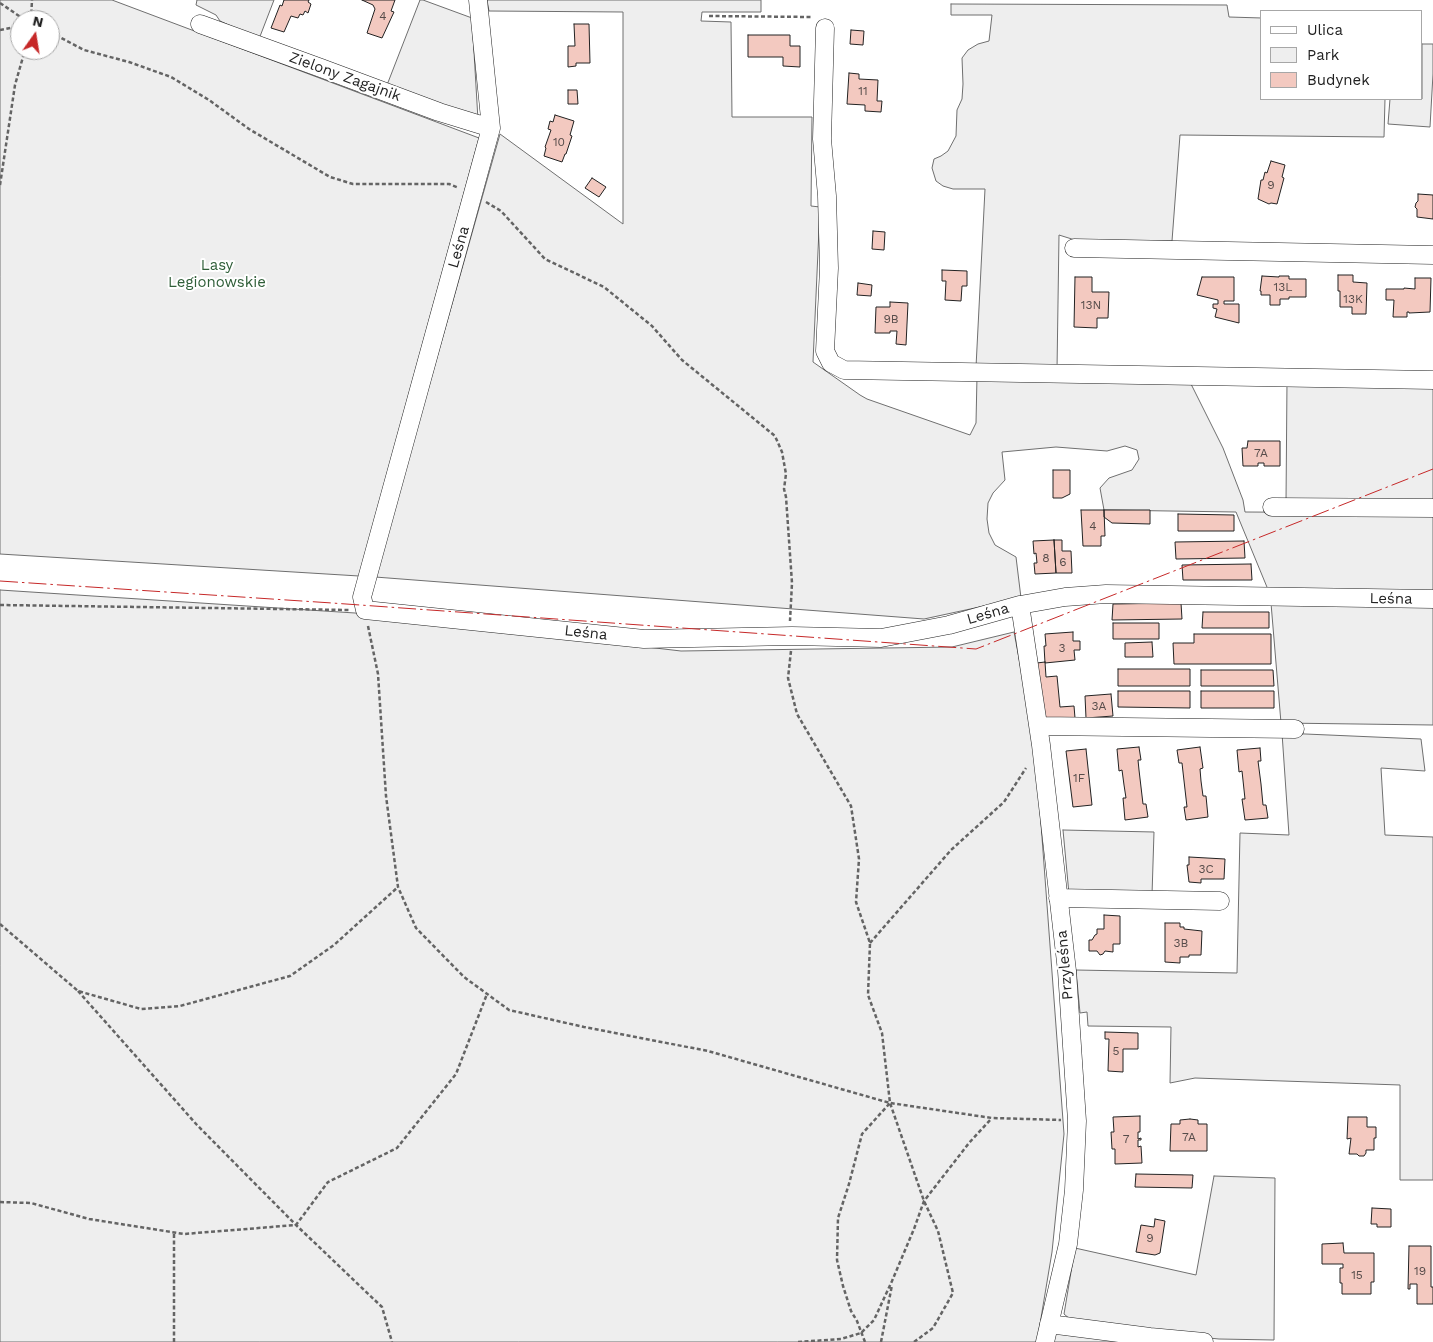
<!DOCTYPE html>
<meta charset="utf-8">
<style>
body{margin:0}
#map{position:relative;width:1433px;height:1342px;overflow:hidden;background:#fff;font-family:"Work Sans",sans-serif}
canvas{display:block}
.legend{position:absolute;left:1260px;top:10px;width:162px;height:90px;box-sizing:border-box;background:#fff;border:1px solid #a7a7a7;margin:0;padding:6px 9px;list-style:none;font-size:15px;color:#222}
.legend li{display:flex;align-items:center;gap:10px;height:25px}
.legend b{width:25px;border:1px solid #a7a7a7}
.north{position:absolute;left:10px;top:10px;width:50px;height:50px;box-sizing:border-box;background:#fff;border:1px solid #a7a7a7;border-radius:50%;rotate:13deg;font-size:14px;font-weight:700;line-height:20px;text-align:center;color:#222}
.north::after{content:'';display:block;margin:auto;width:18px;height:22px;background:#c62828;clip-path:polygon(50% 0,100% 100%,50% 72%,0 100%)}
</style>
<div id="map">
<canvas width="1433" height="1342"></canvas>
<ul class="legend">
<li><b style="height:6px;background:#fff"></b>Ulica</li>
<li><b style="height:14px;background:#eee"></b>Park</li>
<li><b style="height:14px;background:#f3c9c0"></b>Budynek</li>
</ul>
<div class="north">N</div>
</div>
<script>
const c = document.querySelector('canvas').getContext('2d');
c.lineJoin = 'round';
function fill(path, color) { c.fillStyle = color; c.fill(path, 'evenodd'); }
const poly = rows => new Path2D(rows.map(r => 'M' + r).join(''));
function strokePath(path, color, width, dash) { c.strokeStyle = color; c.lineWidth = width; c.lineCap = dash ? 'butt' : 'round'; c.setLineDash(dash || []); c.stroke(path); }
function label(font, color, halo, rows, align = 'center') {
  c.font = font + ' "Work Sans",sans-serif'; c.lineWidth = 4; c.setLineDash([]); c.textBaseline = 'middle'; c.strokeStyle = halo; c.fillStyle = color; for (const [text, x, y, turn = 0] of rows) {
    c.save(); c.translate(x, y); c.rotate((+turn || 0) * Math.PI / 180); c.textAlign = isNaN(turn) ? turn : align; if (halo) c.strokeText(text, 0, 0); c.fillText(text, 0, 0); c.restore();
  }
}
const green = poly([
 [0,0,112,0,479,138,359,576,0,554,0,0],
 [20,20,50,20,50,50,20,50,20,20],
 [197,0,274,0,259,39,220,21,216,15,196,5,197,0],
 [420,0,423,0,472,18,478,120,387,85,420,0],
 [487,0,761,0,761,12,702,12,701,21,731,22,732,117,812,117,811,206,820,207,813,362,860,395,867,399,970,435,976,423,977,376,1189,380,1223,448,1243,500,1245,512,1433,513,1433,592,1269,592,1236,512,1104,510,1100,488,1109,478,1132,470,1139,459,1137,450,1125,446,1107,451,1056,447,1002,452,1005,480,993,493,988,503,987,519,989,533,995,545,1016,557,1021,598,924,619,375,577,500,134,623,224,623,12,489,11,487,0],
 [951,4,1227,5,1229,17,1262,18,1262,99,1385,99,1384,137,1180,135,1172,241,1075,240,1059,235,1057,370,976,367,985,189,953,189,943,186,936,181,932,168,934,159,941,156,948,151,956,136,957,110,962,99,963,84,962,58,968,50,978,44,989,41,992,15,951,15,951,4],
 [1422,44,1433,44,1433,74,1430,127,1388,124,1390,99,1422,99,1422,44],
 [1287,381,1433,384,1433,503,1286,502,1287,381],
 [0,590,355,613,681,651,952,647,1014,632,1035,743,1064,1134,1052,1252,1037,1342,0,1342,0,590],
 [1271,603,1433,606,1433,725,1281,723,1271,603],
 [1282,733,1421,739,1425,771,1381,768,1385,835,1433,837,1433,1180,1400,1180,1400,1085,1195,1078,1170,1083,1171,1027,1088,1026,1087,1012,1080,1013,1076,970,1237,973,1240,833,1289,835,1282,733],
 [1063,830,1154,832,1152,895,1069,894,1063,830],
 [1214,1176,1275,1178,1274,1340,1219,1339,1077,1325,1064,1314,1075,1248,1196,1275,1214,1176],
 [1054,1331,1149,1342,1051,1342,1054,1331]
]);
fill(green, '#eee');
strokePath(green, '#6f6f6f', 1);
const building = poly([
 [284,0,309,0,308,2,311,4,308,13,305,11,303,15,300,14,298,18,291,16,284,32,271,28,280,5,282,6,284,0],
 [362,0,395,0,391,11,394,12,382,38,367,33,375,9,373,5,362,0],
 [574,24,589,24,590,63,576,63,576,66,568,67,568,46,575,46,574,24],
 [851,30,864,31,863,45,850,44,851,30],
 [748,35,790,35,790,46,800,46,800,67,783,66,783,57,748,57,748,35],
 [849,73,859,74,859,79,878,80,877,101,882,101,881,112,865,111,865,105,847,104,849,73],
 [568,90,577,90,578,104,568,104,568,90],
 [555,115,574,121,570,135,572,136,566,154,565,154,562,162,544,156,546,148,545,147,551,130,548,129,550,121,553,122,555,115],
 [1271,161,1285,165,1282,177,1284,178,1277,204,1271,203,1269,204,1258,199,1261,180,1263,180,1265,172,1267,173,1271,161],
 [592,178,606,187,599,197,585,188,592,178],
 [1418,194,1433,195,1433,219,1417,217,1417,209,1415,207,1416,203,1418,201,1418,194],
 [873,231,885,232,884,250,872,249,873,231],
 [942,270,967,271,967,286,962,286,961,301,945,300,946,281,942,281,942,270],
 [1338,275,1353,275,1353,282,1367,283,1366,314,1352,314,1352,307,1340,307,1340,291,1338,291,1338,275],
 [1262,276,1279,277,1279,276,1289,276,1289,279,1306,279,1306,297,1289,297,1289,299,1280,299,1280,305,1270,305,1270,295,1261,295,1261,291,1260,291,1262,276],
 [1075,277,1092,277,1092,292,1109,292,1108,318,1097,318,1097,328,1074,327,1075,277],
 [1202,277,1234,277,1234,301,1224,301,1224,304,1239,304,1239,323,1215,317,1217,309,1213,308,1213,304,1218,304,1218,300,1197,295,1202,277],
 [1415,278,1431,278,1430,312,1409,313,1409,312,1407,312,1407,317,1393,317,1394,300,1386,300,1386,289,1404,289,1404,288,1415,289,1415,278],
 [858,283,872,285,871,296,857,295,858,283],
 [890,302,908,303,906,345,896,344,897,331,890,331,890,333,875,333,876,307,890,307,890,302],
 [1248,441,1280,441,1280,466,1264,466,1264,463,1258,463,1258,466,1243,466,1242,448,1247,448,1248,441],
 [1053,470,1070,470,1070,494,1062,498,1053,498,1053,470],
 [1081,510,1104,510,1105,536,1101,536,1101,546,1083,546,1081,510],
 [1104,510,1150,510,1150,524,1112,523,1104,517,1104,510],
 [1178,514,1234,515,1234,531,1178,531,1178,514],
 [1054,540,1056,573,1035,574,1034,563,1037,563,1036,553,1034,554,1033,541,1054,540],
 [1054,540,1062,540,1062,551,1071,551,1072,573,1056,573,1054,540],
 [1244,541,1245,558,1176,559,1175,542,1244,541],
 [1251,564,1252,580,1183,580,1182,565,1251,564],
 [1181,603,1182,619,1112,620,1113,604,1181,603],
 [1203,612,1269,612,1269,628,1202,628,1203,612],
 [1113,623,1159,623,1159,639,1113,639,1113,623],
 [1073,632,1073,641,1080,641,1080,650,1074,650,1075,660,1045,663,1044,646,1046,646,1045,634,1073,632],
 [1194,634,1271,634,1271,664,1174,664,1173,643,1194,643,1194,634],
 [1152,642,1153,657,1125,657,1125,643,1152,642],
 [1045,662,1046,677,1057,676,1060,707,1074,706,1075,718,1043,720,1037,663,1045,662],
 [1118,669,1190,669,1190,686,1118,686,1118,669],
 [1201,670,1273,670,1274,686,1201,686,1201,670],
 [1118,691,1190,691,1190,708,1118,707,1118,691],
 [1201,691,1274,691,1274,708,1201,708,1201,691],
 [1111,694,1113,716,1086,718,1085,696,1111,694],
 [1139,747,1141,760,1138,760,1139,770,1143,804,1146,804,1148,817,1125,820,1123,798,1126,798,1124,785,1122,770,1119,771,1117,749,1139,747],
 [1200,747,1203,768,1200,769,1201,781,1203,796,1206,796,1208,817,1186,820,1184,807,1187,807,1183,772,1182,763,1179,763,1177,750,1200,747],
 [1260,748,1261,761,1258,761,1261,784,1263,805,1266,805,1268,818,1245,820,1242,799,1245,799,1242,771,1239,772,1237,750,1260,748],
 [1086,749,1092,805,1073,807,1066,751,1086,749],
 [1189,857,1225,859,1224,879,1201,879,1201,883,1189,882,1187,865,1189,865,1189,857],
 [1104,915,1120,916,1120,944,1113,944,1113,952,1105,951,1103,954,1100,955,1097,951,1089,951,1089,940,1092,940,1095,935,1097,934,1097,929,1104,929,1104,915],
 [1165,923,1180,923,1180,927,1184,927,1184,929,1202,931,1201,955,1189,955,1189,957,1180,957,1180,963,1165,962,1165,923],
 [1105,1032,1138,1033,1138,1049,1123,1049,1123,1072,1108,1071,1109,1039,1105,1039,1105,1032],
 [1140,1116,1140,1132,1138,1132,1138,1139,1141,1138,1141,1140,1138,1140,1138,1147,1141,1146,1142,1163,1115,1164,1115,1149,1112,1149,1111,1132,1114,1132,1113,1117,1140,1116],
 [1348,1117,1367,1117,1367,1127,1376,1127,1376,1138,1374,1138,1374,1150,1366,1150,1366,1153,1364,1156,1359,1156,1357,1154,1349,1154,1351,1138,1347,1139,1348,1117],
 [1190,1119,1198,1120,1198,1124,1207,1124,1207,1151,1170,1151,1171,1124,1180,1124,1180,1120,1190,1119],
 [1136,1174,1193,1175,1192,1188,1135,1187,1136,1174],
 [1372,1208,1391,1209,1391,1227,1377,1227,1377,1224,1371,1224,1372,1208],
 [1155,1219,1165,1221,1160,1253,1155,1255,1136,1252,1141,1225,1154,1227,1155,1219],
 [1343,1243,1344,1253,1374,1253,1374,1282,1371,1282,1371,1294,1342,1294,1342,1283,1340,1283,1340,1268,1343,1268,1343,1264,1322,1264,1322,1244,1343,1243],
 [1409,1246,1431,1246,1431,1287,1433,1287,1433,1304,1417,1304,1417,1284,1410,1284,1410,1289,1408,1289,1409,1246]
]);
fill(building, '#f3c9c0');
strokePath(building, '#222', 1);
const minor = poly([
 [478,0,491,128,365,586,362,597,365,610,644,639,792,636,881,638,949,625,1020,605,1065,597,1106,594,1433,599],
 [200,24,321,68,439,112,491,128],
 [825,28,822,139,827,196,829,268,825,351,831,363,844,370,1433,380],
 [1074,248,1433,255],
 [1272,507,1433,508],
 [1020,605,1041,745,1067,971,1077,1121,1074,1190,1068,1244,1045,1342],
 [1039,726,1295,729],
 [1058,898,1220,901],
 [1049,1324,1150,1337,1204,1342]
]);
strokePath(minor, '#222', 19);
strokePath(poly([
 [0,3,25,20],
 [709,16,812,17],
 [31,20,32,0],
 [0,30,20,26],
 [50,32,84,50,129,62,171,77,209,100,249,129,330,177,353,184,449,184,459,188],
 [0,185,15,85,25,50],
 [486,202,501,211,545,259,604,287,652,326,682,360,775,436,782,452,786,474,784,489,786,497,792,583,790,621],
 [0,605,350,610],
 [368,626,378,674,386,796,398,887,416,928,464,977,509,1010,584,1027,708,1051,890,1103,992,1118,1061,1120],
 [791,651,788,678,797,714,851,806,859,859,856,902,870,943,868,995,882,1033,890,1103,924,1201,938,1231,953,1293,933,1328,914,1342],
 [0,924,78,991,141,1009,180,1006,290,976,334,945,398,887],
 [870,943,951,850,1004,802,1026,768],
 [78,991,197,1125,296,1225,382,1307,392,1342],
 [0,1202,31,1203,89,1219,184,1234,296,1225,328,1182,397,1148,456,1074,487,994],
 [174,1342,174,1233],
 [798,1342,841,1339,861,1333,874,1320,892,1281,914,1229,924,1201,969,1143,991,1119],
 [865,1342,857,1321,851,1311,843,1286,837,1260,838,1218,849,1184,862,1134,890,1103],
 [881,1342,892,1285]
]), '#646464', 2.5, [4, 2.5]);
strokePath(minor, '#fff', 18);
strokePath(poly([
 [0,581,332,603,976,649,1433,469]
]), '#c62828', 1, [18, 4, 2.5, 4]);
label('12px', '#564c4a', null, [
 ["4",383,16],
 ["11",863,91],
 ["10",559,142],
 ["9",1271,185],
 ["13L",1283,287],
 ["13K",1353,299],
 ["13N",1091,305],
 ["9B",891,319],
 ["7A",1261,453],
 ["4",1093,526],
 ["8",1046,558],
 ["6",1063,562],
 ["3",1062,648],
 ["3A",1099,706],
 ["1F",1079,778],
 ["3C",1206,869],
 ["3B",1181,943],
 ["5",1116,1051],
 ["7A",1189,1137],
 ["7",1126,1139],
 ["9",1150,1238],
 ["19",1420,1271],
 ["15",1357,1275]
]);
label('15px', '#222', '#fff', [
 ["Zielony Zagajnik",345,77,20],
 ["Leśna",459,247,-74],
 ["Leśna",1391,599,1],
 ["Leśna",988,614,-16],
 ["Leśna",586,633,6],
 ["Przyleśna",1065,965,-95]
]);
label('15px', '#2f5e38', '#fff', [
 ["Lasy",217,266],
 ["Legionowskie",217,283]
]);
</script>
